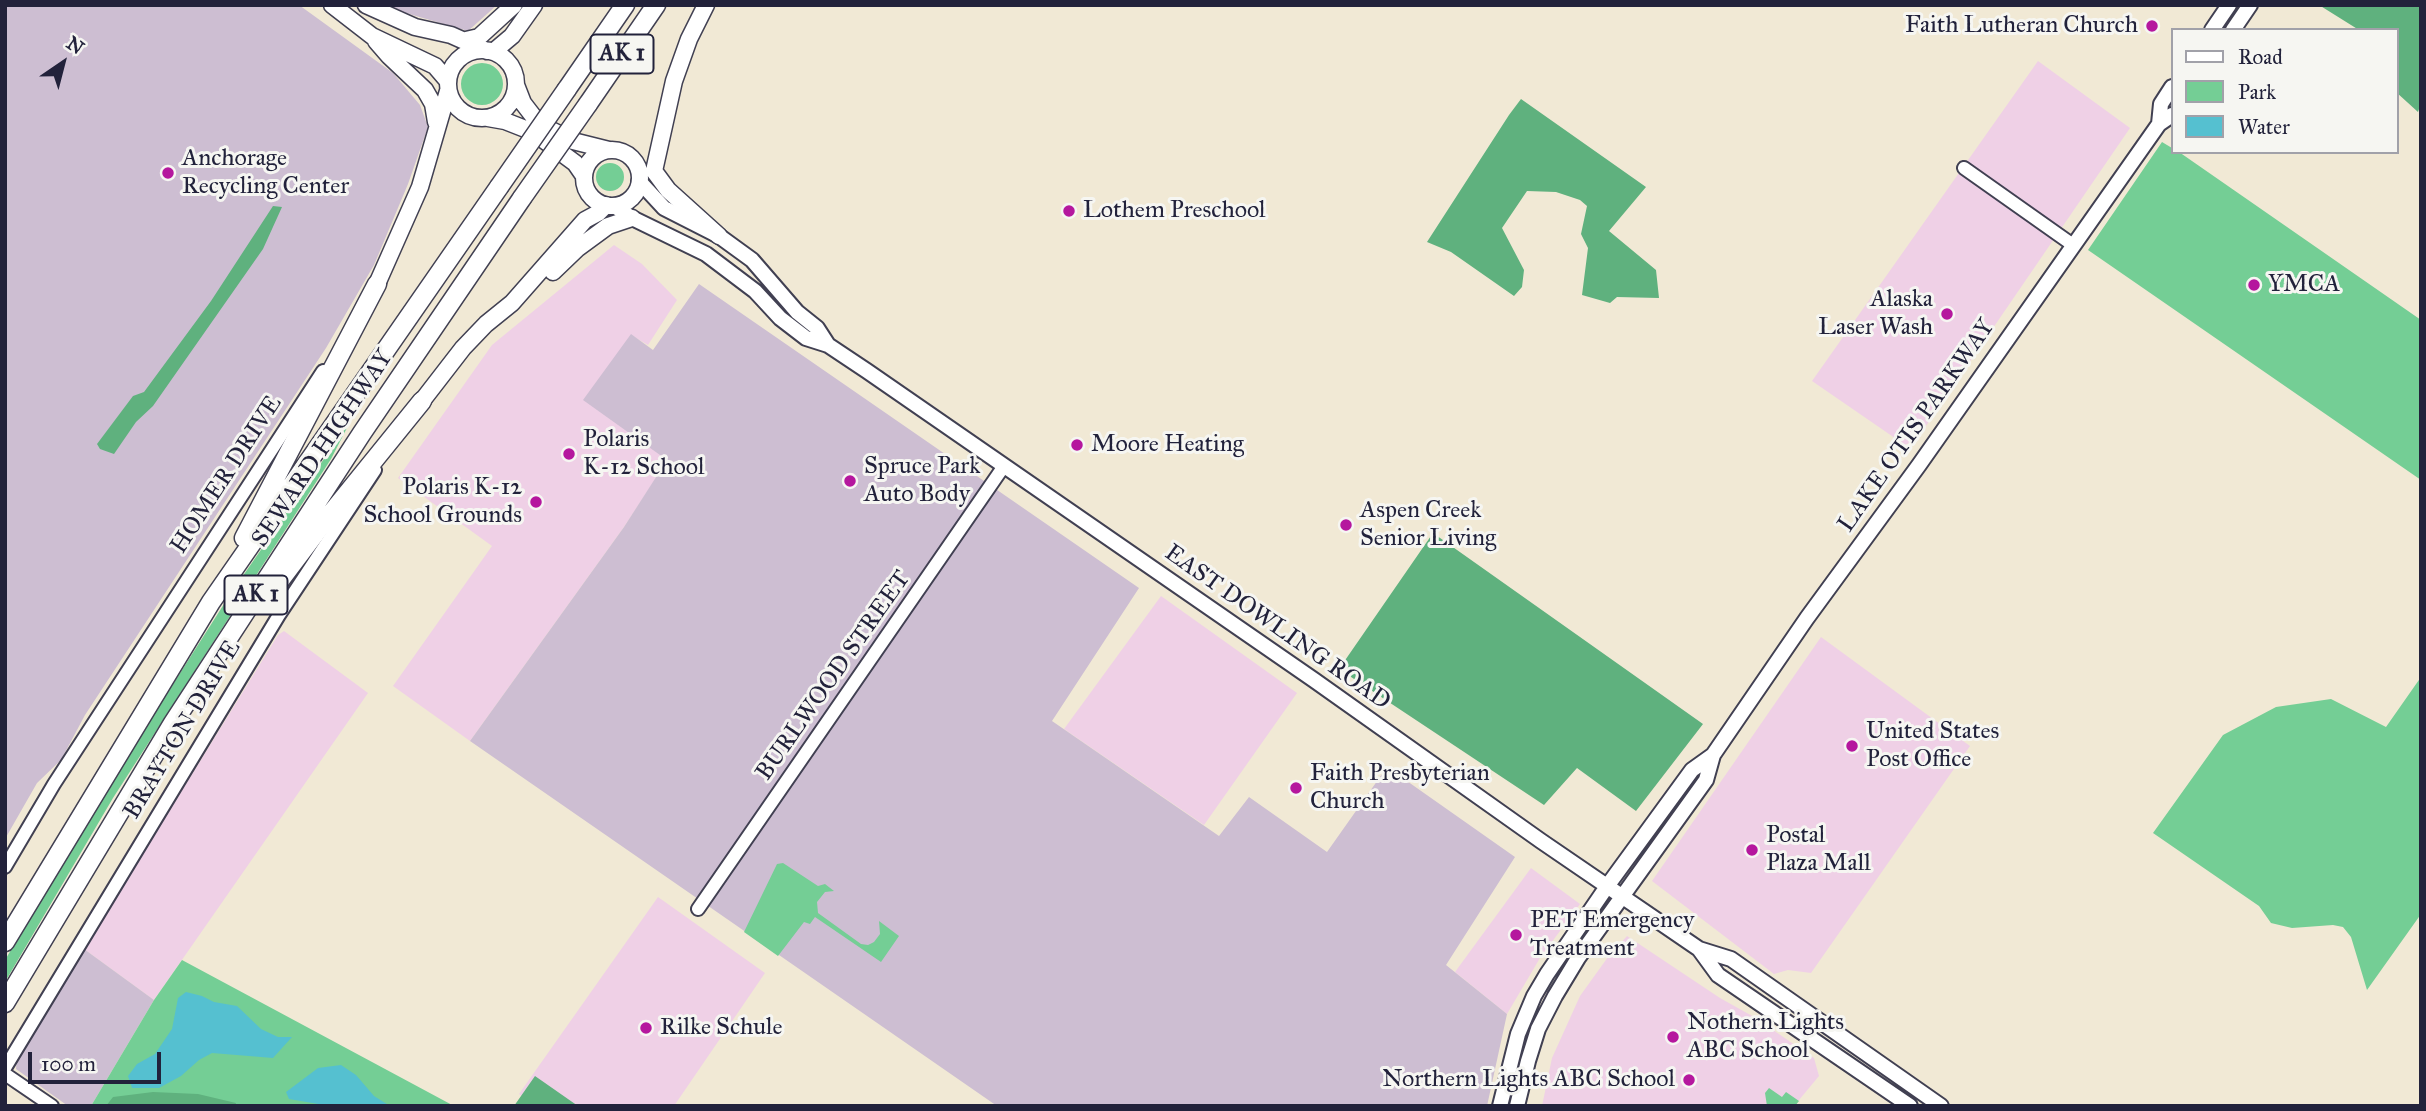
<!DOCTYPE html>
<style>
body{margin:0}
#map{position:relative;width:2426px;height:1111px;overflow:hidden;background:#f1e9d5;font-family:"IM FELL Great Primer",serif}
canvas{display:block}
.frame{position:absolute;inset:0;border:7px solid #22223b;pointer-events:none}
.legend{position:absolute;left:2171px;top:28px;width:228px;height:126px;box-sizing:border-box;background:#f6f6f2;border:2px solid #a1a1a9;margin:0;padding:9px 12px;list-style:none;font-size:21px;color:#22223b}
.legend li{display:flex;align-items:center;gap:14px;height:35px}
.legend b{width:35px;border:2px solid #a1a1a9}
.north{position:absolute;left:28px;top:28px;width:70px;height:70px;-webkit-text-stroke:5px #f6f6f2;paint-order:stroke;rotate:35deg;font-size:19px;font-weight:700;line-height:28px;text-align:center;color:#22223b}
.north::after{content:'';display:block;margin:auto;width:24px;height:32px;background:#22223b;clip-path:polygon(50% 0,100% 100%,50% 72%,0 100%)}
.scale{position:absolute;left:28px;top:1052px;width:133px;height:32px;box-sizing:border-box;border:4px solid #22223b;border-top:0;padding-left:9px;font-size:21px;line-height:24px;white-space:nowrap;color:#22223b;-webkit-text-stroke:5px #f6f6f2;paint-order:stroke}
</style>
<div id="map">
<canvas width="2426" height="1111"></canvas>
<div class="frame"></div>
<ul class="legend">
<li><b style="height:9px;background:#fff"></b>Road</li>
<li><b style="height:19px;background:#74ce95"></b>Park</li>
<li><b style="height:19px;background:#55c0d0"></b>Water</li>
</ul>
<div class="north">N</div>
<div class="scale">100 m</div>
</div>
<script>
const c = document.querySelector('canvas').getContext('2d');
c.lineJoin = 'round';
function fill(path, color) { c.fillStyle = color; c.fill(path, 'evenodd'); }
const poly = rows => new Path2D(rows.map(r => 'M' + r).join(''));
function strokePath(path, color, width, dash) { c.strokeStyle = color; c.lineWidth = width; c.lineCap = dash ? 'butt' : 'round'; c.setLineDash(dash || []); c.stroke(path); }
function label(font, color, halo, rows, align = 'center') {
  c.font = font + ' "IM FELL Great Primer",serif'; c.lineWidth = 6; c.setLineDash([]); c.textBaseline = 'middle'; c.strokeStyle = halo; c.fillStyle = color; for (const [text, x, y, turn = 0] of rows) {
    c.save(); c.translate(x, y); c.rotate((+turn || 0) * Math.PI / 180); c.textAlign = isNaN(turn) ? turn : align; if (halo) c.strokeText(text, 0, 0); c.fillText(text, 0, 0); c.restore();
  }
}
fill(poly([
 [2038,61,2130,128,1917,439,1905,445,1812,381],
 [614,245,642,264,677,300,648,345,631,335,668,460,624,527,470,741,393,686,492,546,398,478,492,345],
 [1161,596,1297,693,1204,825,1064,729],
 [284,631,368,693,154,1000,84,949,278,635],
 [1821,637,1970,746,1811,973,1788,970,1774,974,1652,881],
 [1531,868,1580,904,1540,958,1507,1014,1455,972],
 [658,897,765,973,674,1106,534,1106,519,1094],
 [1627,936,1720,998,1754,1017,1814,1058,1819,1076,1794,1106,1542,1106,1552,1058,1580,996,1608,957]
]), '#efd0e6');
fill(poly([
 [5,5,299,5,393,73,420,105,428,127,408,184,374,265,326,348,85,715,61,760,37,783,5,839],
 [378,5,497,5,468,31],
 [699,284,1139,588,1052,721,1219,836,1249,797,1327,852,1387,767,1515,857,1446,965,1507,1014,1487,1106,997,1106,470,741,624,527,667,460,583,400,631,334,653,350],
 [84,949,154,1000,91,1106,68,1106,16,1069,17,1055]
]), '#cdbed2');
fill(poly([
 '461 84a21 21 0 1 1 42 0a21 21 0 1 1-42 0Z',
 [2162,142,2172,148,2172,152,2179,152,2421,320,2421,480,2088,250],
 '596 177a14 14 0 1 1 28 0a14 14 0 1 1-28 0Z',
 [351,420,331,459,113,798,5,982,5,960,114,777,231,593],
 [2421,677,2421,914,2367,990,2351,937,2343,927,2333,925,2292,928,2271,923,2259,906,2153,833,2223,735,2276,707,2331,699,2386,727],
 [783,863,818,886,825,884,834,891,825,892,817,902,818,913,861,944,868,945,874,942,880,934,879,921,899,936,881,962,815,917,810,924,804,922,778,956,744,932,777,864],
 [182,960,454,1106,91,1106,154,1000],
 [1769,1088,1782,1097,1786,1092,1799,1101,1795,1106,1767,1106,1765,1093]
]), '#74ce95');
fill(poly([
 [2319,5,2421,5,2421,103,2418,112,2396,92,2396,30,2359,30],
 [1521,99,1646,187,1609,231,1656,270,1659,298,1617,297,1610,303,1582,295,1588,248,1581,234,1587,206,1580,200,1556,192,1527,191,1502,228,1524,270,1522,287,1514,296,1451,252,1427,242,1509,115],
 [273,206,282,207,263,249,153,406,136,422,114,454,100,449,97,444,133,396,144,392,211,301],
 [1433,533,1703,724,1636,811,1577,768,1544,805,1339,669],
 [535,1076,578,1106,514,1106],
 [153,1092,198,1094,236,1103,235,1106,106,1106,113,1097]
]), '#5fb17e');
fill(poly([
 [186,992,202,996,214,1002,237,1006,261,1029,278,1037,292,1037,273,1058,212,1053,199,1060,181,1076,159,1088,132,1088,128,1076,137,1064,155,1054,172,1029,178,998],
 [341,1065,356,1075,374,1096,390,1106,330,1106,289,1099,286,1092,318,1068]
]), '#55c0d0');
const tertiary = poly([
 [1964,168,2073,245],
 [5,867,54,784,323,371],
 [698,909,1004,466],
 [5,1068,279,615,375,470],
 [5,1074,52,1106]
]);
const secondary = poly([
 [2212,30,2229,5],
 [2233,30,2250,5],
 [2159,124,2161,104,2172,87],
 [639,181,664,208,719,236,752,260,797,312,817,328,828,345],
 [614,206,632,218,706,254,755,291,780,318,806,338,828,345,867,371,1314,680,1541,841,1699,949,1731,959,1941,1106],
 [1699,949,1718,975,1910,1106],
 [1500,1106,1518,1034,1534,996,1547,974,1608,885,1692,770,1713,755],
 [1517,1106,1528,1061,1538,1029,1555,996,1578,958,1706,780,1713,755,1807,618,1919,465,2159,124,2172,115]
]);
const primary = poly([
 [332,5,372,36,435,66,447,80],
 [366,5,415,27,451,35,487,51],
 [706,5,689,39,674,81,654,171,668,190,719,236],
 [466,40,479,37,514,5],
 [376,41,389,56,425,90,433,104,436,122],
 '448 84a34 34 0 1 1 68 0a34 34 0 1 1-68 0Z',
 [493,52,512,36,534,5],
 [516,85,523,103,533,116,551,130,573,141,609,150],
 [488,118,505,121,533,132,575,163,584,176],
 '584 178a28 28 0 1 1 56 0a28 28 0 1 1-56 0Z',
 [553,272,578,248,608,226,632,218],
 [377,284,420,187,448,91],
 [422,401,463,348,486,324,512,303,585,220,598,213,606,205]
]);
const motorway = poly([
 [567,89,625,5],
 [588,104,656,5],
 [244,538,377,284],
 [272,591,324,522,422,401],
 [5,942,211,602,499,187],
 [5,1003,173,723,362,433,522,198]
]);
strokePath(tertiary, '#414052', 16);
strokePath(secondary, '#414052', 18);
strokePath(primary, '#414052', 19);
strokePath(motorway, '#414052', 21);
strokePath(tertiary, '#fff', 12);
strokePath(secondary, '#fff', 14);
strokePath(primary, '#fff', 16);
strokePath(motorway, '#fff', 18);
const motorwayBridge = poly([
 [499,187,567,89],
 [522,198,588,104]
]);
strokePath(motorwayBridge, '#414052', 21, []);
strokePath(motorwayBridge, '#fff', 18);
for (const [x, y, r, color] of [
 [2152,26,7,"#b5179e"],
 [168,173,7,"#b5179e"],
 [1069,211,7,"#b5179e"],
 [2254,285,7,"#b5179e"],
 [1947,314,7,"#b5179e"],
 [1077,445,7,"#b5179e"],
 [569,454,7,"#b5179e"],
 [850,481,7,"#b5179e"],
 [536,502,7,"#b5179e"],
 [1346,525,7,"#b5179e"],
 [1852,746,7,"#b5179e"],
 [1296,788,7,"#b5179e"],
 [1752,850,7,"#b5179e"],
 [1516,935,7,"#b5179e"],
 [646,1028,7,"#b5179e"],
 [1673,1037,7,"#b5179e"],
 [1689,1080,7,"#b5179e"]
]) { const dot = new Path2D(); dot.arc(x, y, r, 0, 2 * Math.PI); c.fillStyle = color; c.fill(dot); strokePath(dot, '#f6f6f2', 2.5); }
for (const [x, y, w] of [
 [622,54,63],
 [256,595,63]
]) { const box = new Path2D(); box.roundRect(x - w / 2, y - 19.5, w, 39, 5); c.fillStyle = '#f6f6f2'; c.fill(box); strokePath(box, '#22223b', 2); }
label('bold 23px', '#22223b', null, [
 ["AK 1",622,54],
 ["AK 1",256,595]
]);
label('24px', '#22223b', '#f6f6f2', [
 ["Faith Lutheran Church",2138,26,"right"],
 ["Anchorage",182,159],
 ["Recycling Center",182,187],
 ["Lothem Preschool",1083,211],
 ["YMCA",2268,285],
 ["Alaska",1933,300,"right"],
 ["Laser Wash",1933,328,"right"],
 ["Polaris",583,440],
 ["K-12 School",583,468],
 ["Moore Heating",1091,445],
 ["Spruce Park",864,467],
 ["Auto Body",864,495],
 ["Polaris K-12",522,488,"right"],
 ["School Grounds",522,516,"right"],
 ["Aspen Creek",1360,511],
 ["Senior Living",1360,539],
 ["United States",1866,732],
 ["Post Office",1866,760],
 ["Faith Presbyterian",1310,774],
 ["Church",1310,802],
 ["Postal",1766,836],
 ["Plaza Mall",1766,864],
 ["PET Emergency",1530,921],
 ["Treatment",1530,949],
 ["Nothern Lights",1687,1023],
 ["ABC School",1687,1051],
 ["Rilke Schule",660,1028],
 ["Northern Lights ABC School",1675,1080,"right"]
], 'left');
label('24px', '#22223b', '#f6f6f2', [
 ["LAKE OTIS PARKWAY",1917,426,-55],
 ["SEWARD HIGHWAY",323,449,-56],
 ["HOMER DRIVE",227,475,-57],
 ["EAST DOWLING ROAD",1277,628,35],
 ["BURLWOOD STREET",834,676,-55],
 ["BRAYTON DRIVE",183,730,-59]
]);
</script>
